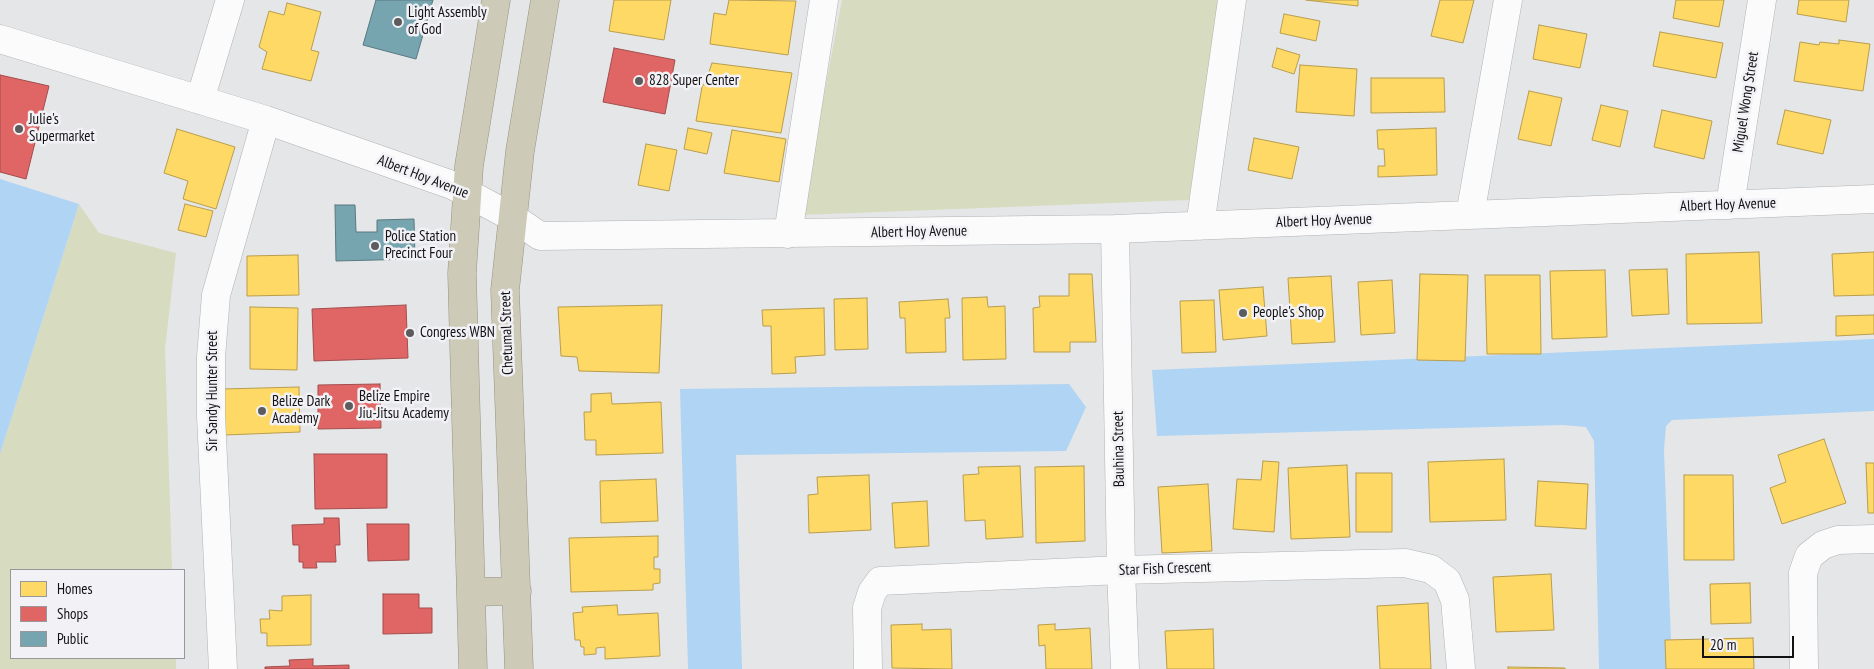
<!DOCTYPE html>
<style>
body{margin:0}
#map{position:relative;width:1874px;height:669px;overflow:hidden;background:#e5e6e8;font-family:"PT Sans Narrow",sans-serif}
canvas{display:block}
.legend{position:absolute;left:10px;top:569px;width:175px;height:90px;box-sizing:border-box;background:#f2f2f6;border:1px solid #98989c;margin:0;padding:6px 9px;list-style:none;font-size:15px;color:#121214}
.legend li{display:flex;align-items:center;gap:10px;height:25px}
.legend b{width:25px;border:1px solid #98989c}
.scale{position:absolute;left:1702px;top:636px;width:92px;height:22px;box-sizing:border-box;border:2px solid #121214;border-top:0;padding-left:6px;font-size:15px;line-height:18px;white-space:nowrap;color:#121214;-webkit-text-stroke:4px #f2f2f6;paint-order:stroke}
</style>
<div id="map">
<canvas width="1874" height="669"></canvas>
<ul class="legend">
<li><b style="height:14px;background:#ffd966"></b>Homes</li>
<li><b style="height:14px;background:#e06666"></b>Shops</li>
<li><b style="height:14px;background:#76a5af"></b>Public</li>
</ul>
<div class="scale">20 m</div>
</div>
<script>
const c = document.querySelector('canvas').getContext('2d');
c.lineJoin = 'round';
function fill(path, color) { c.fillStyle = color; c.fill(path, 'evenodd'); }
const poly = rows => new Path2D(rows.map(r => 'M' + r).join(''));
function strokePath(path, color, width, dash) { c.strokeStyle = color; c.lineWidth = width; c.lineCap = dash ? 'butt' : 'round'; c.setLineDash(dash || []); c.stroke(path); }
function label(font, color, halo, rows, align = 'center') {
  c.font = font + ' "PT Sans Narrow",sans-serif'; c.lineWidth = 5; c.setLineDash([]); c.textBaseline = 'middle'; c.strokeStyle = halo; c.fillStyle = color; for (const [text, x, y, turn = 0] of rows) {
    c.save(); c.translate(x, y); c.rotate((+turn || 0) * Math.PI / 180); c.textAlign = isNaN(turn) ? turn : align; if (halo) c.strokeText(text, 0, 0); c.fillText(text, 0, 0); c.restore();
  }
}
fill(poly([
 [842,0,1219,0,1189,200,801,215],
 [79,204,99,233,176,253,165,349,172,570,11,570,11,658,176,658,176,669,0,669,0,454]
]), '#d7dbbf');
fill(poly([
 [0,179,79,204,0,454],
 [1874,339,1874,411,1672,420,1666,426,1664,450,1672,669,1599,669,1594,441,1586,427,1563,425,1157,436,1152,370],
 [1069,384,1086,407,1066,451,736,455,742,669,688,669,680,389]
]), '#b0d4f3');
const homes = poly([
 [614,0,671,0,664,40,609,31,614,0],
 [729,0,796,1,788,55,710,44,714,13,726,15,729,0],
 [1306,0,1358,0,1358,6,1306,0],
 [1440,0,1474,0,1463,43,1431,36,1440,0],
 [1676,0,1724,0,1719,27,1673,18,1676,0],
 [1799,0,1849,0,1846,22,1797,14,1799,0],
 [287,3,321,12,311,50,319,52,311,81,262,69,267,52,259,47,269,11,284,15,287,3],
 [1284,14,1320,21,1316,41,1280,33,1284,14],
 [1539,25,1587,34,1580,68,1533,59,1539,25],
 [1660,32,1723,43,1716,78,1653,66,1660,32],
 [1839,40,1870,44,1863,91,1794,81,1800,42,1819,45,1820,42,1839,44,1839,40],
 [1277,48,1300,55,1294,74,1272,67,1277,48],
 [712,63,792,73,781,133,696,121,702,87,706,81,712,63],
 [1300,65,1357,69,1354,116,1296,112,1300,65],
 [1371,78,1444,78,1445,112,1371,113,1371,78],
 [1529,91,1562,98,1551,146,1518,139,1529,91],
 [1601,105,1628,111,1620,147,1592,140,1601,105],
 [1662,110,1712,121,1704,159,1654,147,1662,110],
 [1785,110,1831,120,1823,154,1777,144,1785,110],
 [688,128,712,133,707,154,684,149,688,128],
 [1436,128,1437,175,1378,177,1378,166,1385,166,1384,149,1378,149,1377,130,1436,128],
 [177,129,235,147,216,209,183,199,188,181,164,173,177,129],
 [732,130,786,139,779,182,724,173,732,130],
 [1254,138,1299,147,1292,179,1248,170,1254,138],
 [646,144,677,150,669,191,638,185,646,144],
 [185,204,213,211,206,237,178,230,185,204],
 [1759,252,1762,323,1687,324,1686,254,1759,252],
 [1874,252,1874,295,1834,296,1832,254,1874,252],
 [298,255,299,295,247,296,247,256,298,255],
 [1667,269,1669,314,1632,316,1629,270,1667,269],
 [1605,270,1607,337,1552,339,1550,271,1605,270],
 [1069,274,1092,274,1096,342,1070,342,1070,352,1034,352,1033,308,1040,307,1039,296,1069,296,1069,274],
 [1420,274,1468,275,1465,361,1417,360,1420,274],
 [1485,275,1540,275,1541,354,1487,354,1485,275],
 [1331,276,1335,342,1292,344,1288,278,1331,276],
 [1392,280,1395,333,1361,335,1358,282,1392,280],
 [1263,287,1267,336,1223,340,1219,290,1263,287],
 [987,297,988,307,1005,306,1006,359,963,360,962,298,987,297],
 [867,298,868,349,835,350,834,299,867,298],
 [948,299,950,318,945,318,946,352,906,353,905,318,900,318,899,302,948,299],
 [1214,300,1216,352,1182,353,1180,301,1214,300],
 [662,305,659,373,579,371,577,357,561,356,558,307,662,305],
 [250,307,298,308,297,370,250,369,250,307],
 [824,308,825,355,795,357,796,373,772,374,771,326,763,326,762,310,824,308],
 [1874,315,1874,334,1836,336,1836,316,1874,315],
 [299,387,300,432,225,435,223,389,299,387],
 [611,393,612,404,661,402,663,453,596,455,596,440,585,440,584,412,591,412,591,394,611,393],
 [1824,439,1846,503,1782,524,1770,488,1786,482,1778,455,1824,439],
 [1504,459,1506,520,1430,522,1428,462,1504,459],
 [1263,461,1279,462,1274,532,1233,529,1237,479,1261,480,1263,461],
 [1866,463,1874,463,1874,513,1868,513,1866,463],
 [1347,465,1350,537,1291,539,1288,468,1347,465],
 [1020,466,1023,537,986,539,985,520,965,521,963,475,979,474,978,467,1020,466],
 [1084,466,1085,541,1036,543,1035,467,1084,466],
 [1356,473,1392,473,1392,532,1356,532,1356,473],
 [869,475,871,530,809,533,808,495,818,494,817,477,869,475],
 [1684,475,1733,475,1734,560,1684,560,1684,475],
 [656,479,658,521,601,523,600,481,656,479],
 [1538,481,1588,484,1586,529,1535,526,1538,481],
 [1208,484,1212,551,1162,553,1158,487,1208,484],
 [927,501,929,546,895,548,892,503,927,501],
 [658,536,658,557,654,557,654,569,660,569,660,583,653,584,653,590,571,592,569,538,658,536],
 [1551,574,1554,630,1496,632,1493,577,1551,574],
 [1750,583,1751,623,1711,624,1710,584,1750,583],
 [311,595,311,645,267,646,267,633,261,633,260,619,270,619,269,610,282,611,282,596,311,595],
 [1428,603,1431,669,1380,669,1377,606,1428,603],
 [617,605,618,615,658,613,660,656,605,659,605,647,596,648,596,654,584,655,584,647,581,647,580,640,575,640,573,613,583,612,582,607,617,605],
 [922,624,922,630,951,629,952,669,892,668,891,625,922,624],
 [1055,624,1055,630,1090,628,1092,669,1046,669,1045,645,1039,646,1038,625,1055,624],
 [1213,629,1214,669,1167,669,1165,631,1213,629],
 [1753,638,1754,669,1666,669,1665,640,1753,638],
 [1508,667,1565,668,1565,669,1508,669,1508,667]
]);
fill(homes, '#ffd966');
strokePath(homes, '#b89d4d', 1);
const shops = poly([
 [614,48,675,60,665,114,603,102,614,48],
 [0,75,49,86,26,179,0,172,0,75],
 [406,305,408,358,314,361,312,309,406,305],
 [380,384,381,428,318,429,318,385,380,384],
 [314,454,387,454,387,508,315,509,314,454],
 [324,518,339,518,340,545,335,545,336,562,316,562,317,568,303,568,303,562,299,562,299,545,293,545,292,525,324,524,324,518],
 [367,524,409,524,409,560,368,561,367,524],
 [383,594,419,594,419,608,432,608,432,633,383,634,383,594],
 [313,659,313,666,349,665,349,669,265,669,265,667,290,666,289,660,313,659]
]);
fill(shops, '#e06666');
strokePath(shops, '#a24d4d', 1);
const public = poly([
 [376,0,433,0,416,59,363,45,376,0],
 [335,205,355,205,356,232,377,232,377,220,414,219,415,259,336,261,335,205]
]);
fill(public, '#76a5af');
strokePath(public, '#587980', 1);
const minor = poly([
 [0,39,266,120,452,185,512,217,540,236,1115,229,1874,199],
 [200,100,230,0],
 [1730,205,1762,0],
 [1470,215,1508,0],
 [1200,226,1232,0],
 [1115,229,1121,570,1125,669],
 [788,234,824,0],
 [223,669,211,416,211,357,216,295,266,120],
 [868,669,867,608,872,592,880,581,1121,570,1405,563,1431,569,1447,581,1455,600,1461,669],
 [1804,669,1803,573,1809,556,1823,545,1838,540,1874,539]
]);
const highway = poly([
 [471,592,517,591],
 [473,669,462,273,469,166,496,0],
 [519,669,505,290,520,151,545,0]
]);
strokePath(minor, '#b1b2b3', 29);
strokePath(highway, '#969281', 29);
strokePath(minor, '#fbfbfc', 28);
strokePath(highway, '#cecab8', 28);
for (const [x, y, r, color] of [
 [398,22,5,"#5c5c5e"],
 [639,81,5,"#5c5c5e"],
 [19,129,5,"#5c5c5e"],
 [375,246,5,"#5c5c5e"],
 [1243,313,5,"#5c5c5e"],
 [410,333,5,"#5c5c5e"],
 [349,406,5,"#5c5c5e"],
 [262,411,5,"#5c5c5e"]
]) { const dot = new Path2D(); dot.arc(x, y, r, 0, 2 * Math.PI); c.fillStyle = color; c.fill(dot); strokePath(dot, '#f2f2f6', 2); }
label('15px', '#121214', '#f2f2f6', [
 ["Light Assembly",408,13],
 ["of God",408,30],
 ["828 Super Center",649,81],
 ["Julie's",29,120],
 ["Supermarket",29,137],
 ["Police Station",385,237],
 ["Precinct Four",385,254],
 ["People's Shop",1253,313],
 ["Congress WBN",420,333],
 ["Belize Empire",359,397],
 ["Jiu-Jitsu Academy",359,414],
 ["Belize Dark",272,402],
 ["Academy",272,419]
], 'left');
label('15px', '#121214', '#f2f2f6', [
 ["Miguel Wong Street",1746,102,-81],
 ["Albert Hoy Avenue",423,177,21],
 ["Albert Hoy Avenue",1728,205,-2],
 ["Albert Hoy Avenue",1324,221,-2],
 ["Albert Hoy Avenue",919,232,-1],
 ["Chetumal Street",507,333,-92],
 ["Sir Sandy Hunter Street",213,391,-90],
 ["Bauhina Street",1119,449,-91],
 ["Star Fish Crescent",1165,569,-2]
]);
</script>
